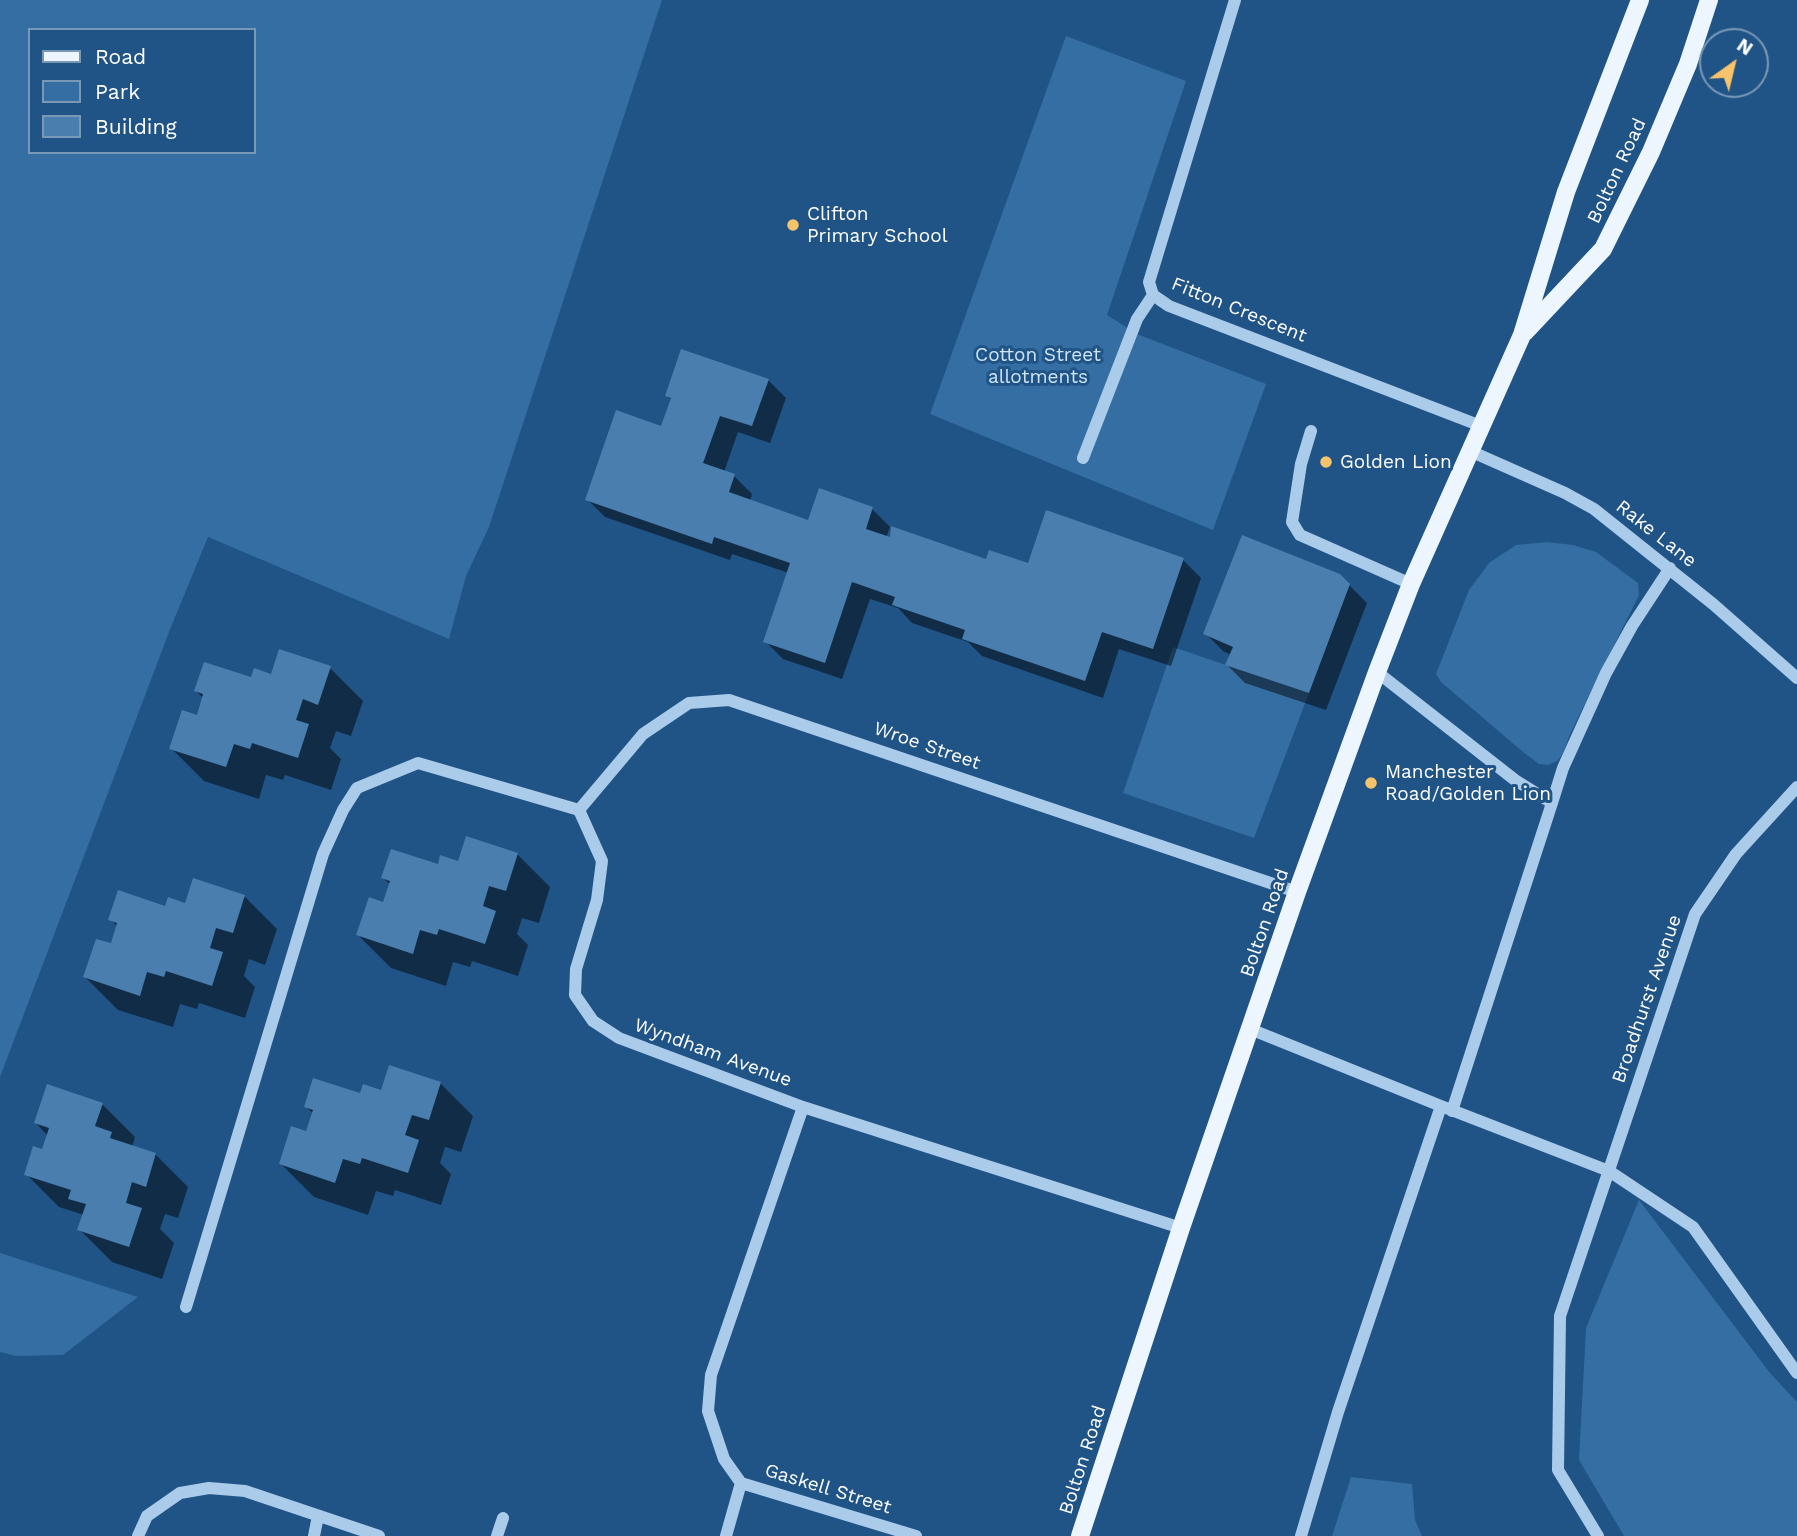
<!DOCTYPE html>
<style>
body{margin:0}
#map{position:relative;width:1797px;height:1536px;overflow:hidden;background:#205486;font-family:"Work Sans",sans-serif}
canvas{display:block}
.legend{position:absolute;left:28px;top:28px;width:228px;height:126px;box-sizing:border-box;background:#205486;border:2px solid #7998b6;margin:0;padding:9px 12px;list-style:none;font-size:21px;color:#fff}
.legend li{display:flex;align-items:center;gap:14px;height:35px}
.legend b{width:35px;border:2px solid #7998b6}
.north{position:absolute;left:1699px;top:28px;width:70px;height:70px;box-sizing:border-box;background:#205486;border:2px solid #7998b6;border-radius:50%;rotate:34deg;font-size:19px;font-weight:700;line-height:28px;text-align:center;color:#fff}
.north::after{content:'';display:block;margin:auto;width:24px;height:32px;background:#f7c46b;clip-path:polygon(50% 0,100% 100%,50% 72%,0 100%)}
</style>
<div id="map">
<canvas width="1797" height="1536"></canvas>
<ul class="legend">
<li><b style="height:9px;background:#edf5fe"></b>Road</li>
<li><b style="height:19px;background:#346ea3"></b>Park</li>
<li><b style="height:19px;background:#497eae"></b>Building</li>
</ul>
<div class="north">N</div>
</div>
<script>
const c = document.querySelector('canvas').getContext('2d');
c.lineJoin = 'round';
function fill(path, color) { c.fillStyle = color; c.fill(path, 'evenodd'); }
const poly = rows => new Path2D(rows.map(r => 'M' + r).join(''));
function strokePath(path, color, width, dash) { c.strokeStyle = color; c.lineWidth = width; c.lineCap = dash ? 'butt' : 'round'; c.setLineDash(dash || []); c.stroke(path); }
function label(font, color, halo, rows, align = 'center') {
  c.font = font + ' "Work Sans",sans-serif'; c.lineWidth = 6; c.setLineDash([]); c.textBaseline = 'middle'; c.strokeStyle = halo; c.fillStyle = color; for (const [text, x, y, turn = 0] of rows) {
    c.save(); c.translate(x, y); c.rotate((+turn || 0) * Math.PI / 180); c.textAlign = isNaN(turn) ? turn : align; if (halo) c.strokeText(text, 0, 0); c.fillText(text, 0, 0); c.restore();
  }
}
fill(poly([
 [0,0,662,0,489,527,466,576,449,639,208,537,171,627,0,1077],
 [30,30,254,30,254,152,30,152],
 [1066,36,1186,81,1107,315,1137,334,1266,384,1213,530,930,414],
 [1547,542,1573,545,1596,552,1638,583,1639,595,1571,732,1562,755,1557,761,1548,765,1539,764,1523,752,1441,682,1436,674,1469,590,1489,563,1516,545],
 [1173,647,1309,693,1254,838,1123,793],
 [1639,1200,1770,1373,1797,1402,1797,1536,1624,1536,1579,1460,1586,1328],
 [0,1253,138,1297,63,1355,16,1356,0,1352],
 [1351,1477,1412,1484,1415,1520,1422,1536,1332,1536]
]), '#346ea3');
fill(poly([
 [768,380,786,398,770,443,738,432,724,472,734,476,752,494,750,501,809,522,872,509,890,527,886,538,987,561,1029,566,1183,560,1201,578,1171,666,1119,649,1103,698,982,656,968,642,912,623,898,608,870,599,842,679,783,659,765,641,789,573,732,554,730,560,605,517,587,499,662,428,672,400,667,396],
 [1339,575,1367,603,1326,710,1245,683,1227,665,1231,655,1223,651,1205,633],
 [330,668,363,701,351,736,336,731,330,748,341,759,331,790,285,775,283,780,266,775,259,799,204,781,171,748,198,717,204,699,196,691,252,679],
 [517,854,550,887,539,923,522,918,517,934,528,945,518,976,472,961,470,967,453,962,446,986,391,968,358,935,385,904,391,885,383,878,439,866],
 [244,896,277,929,265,965,249,959,244,976,255,987,245,1018,199,1003,197,1009,180,1004,173,1027,118,1010,85,977,112,946,118,927,110,919,166,908],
 [440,1083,473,1116,461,1152,445,1147,440,1163,451,1174,441,1205,395,1190,393,1196,376,1191,368,1215,314,1197,281,1164,308,1133,314,1114,306,1107,362,1095],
 [102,1104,135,1137,132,1147,156,1155,188,1187,178,1218,165,1214,160,1229,174,1243,162,1279,112,1262,79,1229,84,1215,59,1207,26,1174,43,1151,48,1136,36,1123]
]), '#0007');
fill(poly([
 [681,349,769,379,752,426,720,416,703,463,735,474,729,492,808,520,819,488,873,507,866,529,890,537,891,526,986,559,989,550,1028,563,1046,510,1184,558,1153,649,1102,632,1085,681,962,639,965,630,892,605,895,597,852,582,825,663,763,642,790,563,714,537,712,544,585,500,616,410,661,426,671,398,665,396],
 [1242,535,1340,574,1350,584,1309,693,1225,665,1233,647,1203,634],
 [279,649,331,666,318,705,303,699,296,720,309,724,298,758,252,743,250,749,234,744,226,767,169,749,182,710,197,715,203,694,194,691,204,662,251,677,254,668,271,674],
 [466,836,518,853,506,891,489,886,483,906,496,911,485,944,439,929,437,935,420,930,413,954,356,935,369,897,383,902,390,881,381,878,391,849,438,864,440,855,458,861],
 [193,878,245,895,233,933,216,928,210,948,223,952,212,986,166,971,164,977,147,972,140,996,83,977,96,939,111,943,117,923,108,920,118,890,165,906,168,897,185,903],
 [389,1065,441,1082,429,1120,412,1115,405,1135,419,1140,408,1173,362,1158,360,1164,343,1159,335,1183,279,1164,291,1126,306,1131,313,1110,304,1107,313,1078,360,1093,363,1084,381,1090],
 [47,1084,103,1103,95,1126,112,1132,110,1138,156,1153,146,1187,132,1182,126,1203,142,1208,129,1247,77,1230,86,1204,68,1199,71,1190,24,1175,33,1146,42,1149,49,1128,34,1123]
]), '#497eae');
strokePath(poly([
 [1235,0,1149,282,1153,295,1169,306,1481,426],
 [1311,431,1301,464,1292,522,1300,535,1411,584],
 [1470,451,1565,493,1594,509,1713,604,1797,678],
 [1083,458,1137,319,1153,295],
 [1377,672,1515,780,1552,803,1452,1111],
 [1552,803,1563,768,1606,673,1632,626,1670,568],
 [579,810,643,734,689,703,729,700,1297,892],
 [1250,1029,1441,1106,1609,1171,1693,1227,1797,1373],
 [186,1307,323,854,343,810,357,788,418,763,579,810,602,861,597,900,576,969,575,995,593,1021,619,1038,803,1107,1181,1228],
 [741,1483,724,1459,708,1411,711,1375,803,1107],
 [138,1536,147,1516,180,1493,209,1488,245,1491,379,1536],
 [314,1536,318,1516],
 [497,1536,503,1518],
 [726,1536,741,1483,916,1536],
 [1301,1536,1338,1412,1441,1106],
 [1598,1536,1558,1470,1560,1316,1695,914,1736,854,1797,787]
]), '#aacbea', 12);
strokePath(poly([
 [1525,332,1603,249,1651,152,1688,64,1709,0],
 [1080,1536,1181,1228,1297,892,1377,672,1411,584,1522,335,1566,192,1640,0]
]), '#edf5fe', 18);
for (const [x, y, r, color] of [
 [793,225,7,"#f7c46b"],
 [1326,462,7,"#f7c46b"],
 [1371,783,7,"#f7c46b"]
]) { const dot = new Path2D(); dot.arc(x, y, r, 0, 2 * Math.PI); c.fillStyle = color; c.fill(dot); strokePath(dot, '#205486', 2.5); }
label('19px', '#fff', '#205486', [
 ["Bolton Road",1617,171,-65],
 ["Fitton Crescent",1239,310,22],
 ["Rake Lane",1656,534,38],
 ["Wroe Street",927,746,19],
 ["Bolton Road",1265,923,-71],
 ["Broadhurst Avenue",1647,999,-71],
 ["Wyndham Avenue",713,1053,20],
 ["Bolton Road",1083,1460,-72],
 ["Gaskell Street",828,1489,17]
]);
label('19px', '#fff', '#205486', [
 ["Clifton",807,214],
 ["Primary School",807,236],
 ["Golden Lion",1340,462],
 ["Manchester",1385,772],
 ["Road/Golden Lion",1385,794]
], 'left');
label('19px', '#cee4f7', '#205486', [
 ["Cotton Street",1038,355],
 ["allotments",1038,377]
]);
</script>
